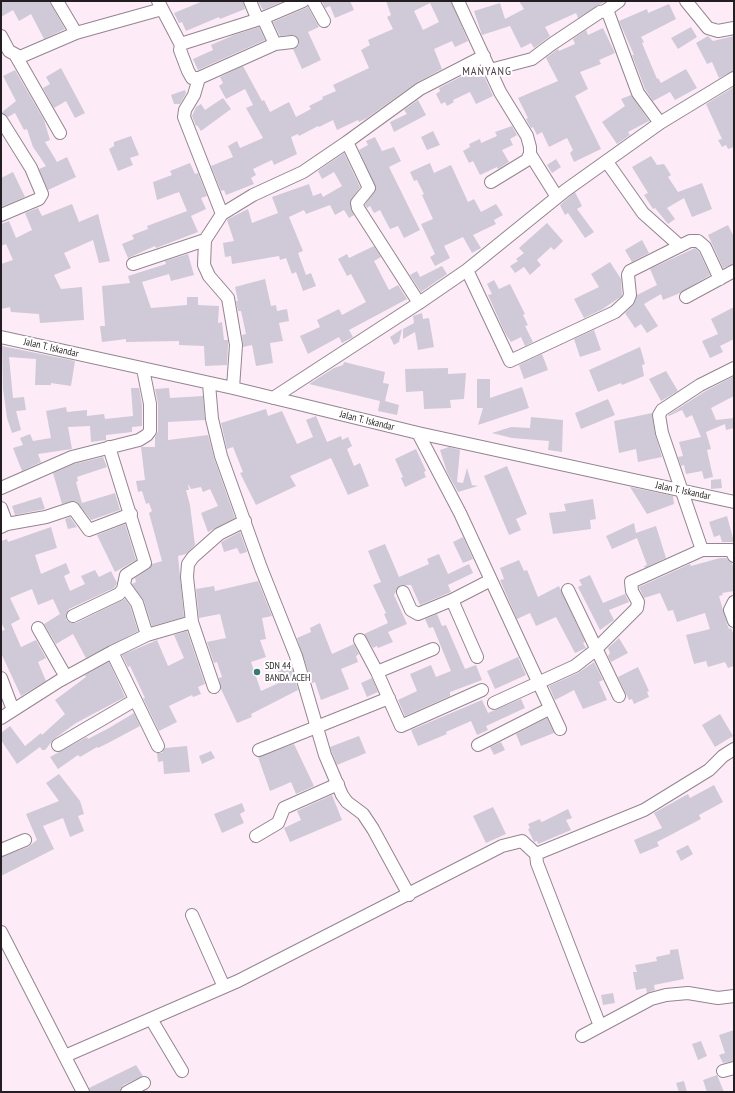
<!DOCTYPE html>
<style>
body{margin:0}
#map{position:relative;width:735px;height:1093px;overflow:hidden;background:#fdecf7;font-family:"PT Sans Narrow",sans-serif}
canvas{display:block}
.frame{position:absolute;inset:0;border:2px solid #241e22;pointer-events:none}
</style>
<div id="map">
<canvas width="735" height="1093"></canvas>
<div class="frame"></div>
</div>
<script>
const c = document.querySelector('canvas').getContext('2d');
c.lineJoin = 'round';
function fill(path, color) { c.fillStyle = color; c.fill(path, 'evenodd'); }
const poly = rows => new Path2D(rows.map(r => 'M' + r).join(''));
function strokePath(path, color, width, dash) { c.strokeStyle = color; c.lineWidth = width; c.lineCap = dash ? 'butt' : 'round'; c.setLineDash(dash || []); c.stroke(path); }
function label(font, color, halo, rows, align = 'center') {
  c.font = font + ' "PT Sans Narrow",sans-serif'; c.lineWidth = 4; c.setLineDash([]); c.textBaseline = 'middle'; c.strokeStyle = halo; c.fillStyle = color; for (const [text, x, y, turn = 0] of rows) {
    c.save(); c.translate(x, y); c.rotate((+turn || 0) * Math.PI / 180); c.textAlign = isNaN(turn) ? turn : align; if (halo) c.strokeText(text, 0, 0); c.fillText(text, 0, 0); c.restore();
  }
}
fill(poly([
 [1,1,49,1,65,29,44,39,31,14,19,21,13,10,1,17],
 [203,1,243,1,245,9,220,19,219,17,186,31,182,22,179,23,174,13],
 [258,1,284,1,263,10],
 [322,1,350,1,354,10,335,18,330,6,325,8],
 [386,1,451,1,468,41,455,47,452,41,434,49,442,69,416,83,367,118,359,122,358,120,337,130,333,120,319,127,318,126,299,136,298,134,291,137,297,154,274,165,272,160,253,169,256,175,251,178,254,184,226,195,224,190,221,191,211,166,233,157,228,146,237,141,240,148,263,138,246,108,253,105,245,89,226,99,219,86,223,83,220,77,243,66,262,101,264,100,270,112,289,102,296,117,311,109,309,106,323,99,322,97,336,91,333,85,369,68,361,50,370,45,368,40,393,29,387,17,391,15],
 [430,3,439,22,423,30,414,11],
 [519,1,606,1,578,18,576,13,545,27,550,36,534,48,531,43,521,48,510,26,482,35,474,11,500,3,505,19,524,9],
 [669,4,676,19,641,37,644,42,642,43,657,79,658,78,661,83,686,69,697,88,675,100,670,92,653,101,645,89,632,55,634,55,619,21,647,9,648,13],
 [308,7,319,27,308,32,321,60,302,69,293,49,299,45,298,38,292,35,280,36,273,22],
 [259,27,265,40,198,70,193,59,213,50,211,45,234,35],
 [691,27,697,37,678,49,671,38],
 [603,28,615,53,599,60,601,64,580,72,588,89,575,96,601,149,574,162,570,153,573,150,567,138,549,147,542,132,537,135,533,127,531,128,526,119,528,118,518,98,558,81,546,58,558,49,559,51,575,44,573,39,586,30,588,35],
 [708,36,713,41,734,36,734,71,719,78,712,62,707,64,696,43],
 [480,67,493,96,476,104,470,92,453,100,454,102,447,106,445,102,441,104,436,94,440,91,439,88],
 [61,68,85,113,75,118,66,101,54,108,43,88,50,84,46,77],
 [15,70,44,120,50,140,45,142,57,162,67,157,76,177,48,190,39,169,46,166,33,147,27,129,24,130,15,113,8,117,1,113,16,101,3,76],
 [734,87,734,147,728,149,726,145,722,147,718,140,722,139,706,104],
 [185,90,186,93,180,104,174,104,171,95],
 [631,95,649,121,628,132,630,135,617,144,602,122,625,106,621,99],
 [223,98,231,109,201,131,197,125,196,126,192,116,196,107,201,104,205,110],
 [418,100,426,115,394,132,390,122,407,114,404,110],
 [512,126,517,135,510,139,513,145,502,150,509,162,498,169,497,167,480,175,473,161,469,163,463,151,470,147,469,144,480,139,481,143,497,136,495,132],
 [433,131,440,145,427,150,421,137],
 [131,136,139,155,130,158,133,165,118,171,109,149,114,146,114,142],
 [375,137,382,151,394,147,401,161,389,167,420,230,404,238,398,226,390,229,380,210,374,213,370,206,367,208,365,205,376,188,359,150,368,145,366,141],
 [344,153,360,187,350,202,354,215,349,218,344,210,335,215,330,205,306,214,304,210,289,217,303,251,298,253,306,275,311,273,316,286,303,291,296,272,292,274,286,258,280,260,279,256,232,264,231,256,225,257,223,243,234,241,227,220,230,218,248,209,252,223,278,213,272,197,309,184,313,196,321,193,323,197,342,186,334,172,322,179,318,171],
 [651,156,657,165,664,164,671,175,668,177,678,192,702,183,712,209,692,217,684,198,667,208,675,219,668,224,655,208,653,209,644,195,648,193,632,167],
 [556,159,561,167,552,173,547,165],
 [190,163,195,174,198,173,207,196,201,198,206,209,191,216,198,232,156,248,155,246,128,258,122,244,134,239,132,235,148,229,147,226,187,211,179,192,157,200,153,182,172,175,170,171],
 [430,163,434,173,451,165,468,202,474,199,481,212,496,204,503,215,494,220,496,224,473,235,481,248,472,253,463,237,444,246,450,258,435,266,430,257,435,254,421,224,433,219,422,195,424,194,417,180,414,181,410,172],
 [13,172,25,197,1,207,1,178],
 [575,192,582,206,577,209,594,232,585,238,568,213,565,215,560,205],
 [72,204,79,222,98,214,110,261,99,263,93,240,64,253,71,268,54,275,61,289,82,287,84,320,40,323,39,314,11,312,10,307,1,309,1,264,13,260,6,244,1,246,1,224,9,221,16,238,32,230,25,213,38,208,42,216],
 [547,223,563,241,554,250,551,247,537,260,541,265,530,275,524,267,515,273,510,266,518,261,516,259,524,253,519,248],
 [728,225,734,237,734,264,723,268,708,235],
 [642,240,649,253,632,262,625,250],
 [374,246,381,257,374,261,389,290,398,285,407,299,349,330,353,337,342,343,339,337,308,354,300,336,320,327,317,320,339,309,342,315,366,302,351,274,347,276,338,259,347,254,349,258],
 [695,248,699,252,710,275,680,293,663,300,661,294,644,304,658,326,647,333,641,324,635,328,625,313,633,305,637,295,657,285,650,269],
 [188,254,194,275,171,281,169,274,142,282,151,308,187,305,187,297,198,297,198,305,219,306,218,323,222,322,224,340,228,340,228,345,227,365,205,366,204,346,179,345,179,341,126,342,126,339,102,342,100,326,105,326,102,286,130,283,128,276,166,264,165,261],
 [610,262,621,279,622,296,601,310,584,318,574,299,599,287,591,274],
 [442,266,447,274,421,292,410,275,417,271,420,277],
 [265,279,271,306,276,305,277,311,287,309,289,321,279,323,283,341,270,343,273,363,256,366,252,345,243,347,242,335,246,334,241,311,238,311,236,301,238,301,235,287],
 [494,280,499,289,510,284,525,314,523,315,528,325,525,326,533,342,525,346,521,337,511,342,505,333,488,295,492,294,487,284],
 [734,307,734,339,720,346,723,352,710,358,702,341,718,334,711,319],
 [422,313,423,319,429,318,434,347,418,350,415,332,403,339,403,329,414,323,413,316],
 [402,329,399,342,394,345,390,337],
 [594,330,601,350,580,357,574,339],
 [2,346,75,361,71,386,51,383,51,385,35,385,36,359,9,357,13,398,24,397,26,410,16,411,21,430,12,433,7,418,3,389],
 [640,347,645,364,642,365,644,376,622,385,621,383,598,392,589,370],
 [542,354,548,370,524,379,519,365],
 [344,362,385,372,383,383,389,384,385,401,399,405,397,415,378,411,380,401,309,384,334,368,343,365],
 [448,368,448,374,466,373,464,399,450,400,451,408,424,409,423,391,406,392,405,369],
 [666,371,678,391,661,401,649,379],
 [734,376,734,396,711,408,716,420,734,418,734,428,726,430,725,424,706,432,711,449,707,450,713,477,704,479,702,471,686,474,684,465,681,466,678,457,683,456,679,442,701,437,692,415,686,418,682,410,669,416,668,415,704,392],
 [477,379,490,379,490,398,522,387,529,408,478,425,483,408,477,408],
 [131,388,139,388,142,405,142,426,132,427,132,432,106,435,106,440,91,442,90,426,68,427,72,449,38,454,41,462,22,471,13,448,23,445,20,438,30,434,33,441,51,438,46,411,66,407,67,412,87,410,87,416,104,414,105,419,133,416],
 [169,388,170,398,203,396,205,420,168,422,168,440,208,435,214,458,235,518,208,532,201,513,218,506,210,489,203,492,201,487,191,489,188,484,189,490,186,490,190,505,195,545,186,554,178,556,184,617,152,626,144,601,132,584,136,582,135,578,149,569,152,564,162,561,149,513,152,511,149,503,146,504,142,491,138,492,136,481,145,480,141,447,155,447,155,437,158,431,158,404,155,389],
 [608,399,615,415,581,429,575,413],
 [266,409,268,416,282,411,297,444,313,437,306,420,316,416,327,442,341,436,342,440,348,437,352,446,347,449,354,466,360,463,369,486,348,495,331,458,290,476,296,486,256,505,240,473,243,472,233,447,227,449,221,423],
 [652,413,655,434,662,457,638,462,636,449,619,453,614,421],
 [531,417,563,420,562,452,548,450,549,441,512,438,492,433,511,427,530,428],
 [449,447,460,450,457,482,463,483,467,468,472,485,478,486,458,492,447,472,440,450],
 [416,449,426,471,424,472,426,477,405,487,401,478,403,477,395,459],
 [103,457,107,467,77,477,78,481,76,482,82,503,115,493,120,510,91,520,76,501,62,504,53,473,74,464],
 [507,466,527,514,516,519,521,530,509,535,484,476],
 [721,479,722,488,711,489,711,480],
 [630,487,673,496,674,504,647,514],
 [41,497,45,509,15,515,12,506],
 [593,499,596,519,590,520,591,529,553,534,549,513,566,511,564,504],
 [727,516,734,542,722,542,720,535,714,537,709,522],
 [70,517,77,527,68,529,65,519],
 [634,523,636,533,656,526,666,558,645,568,644,566,647,565,637,538,612,549,606,536],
 [125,524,136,560,115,572,97,535],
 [51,527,57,548,35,555,41,574,66,563,70,573,64,576,70,591,85,584,81,576,95,570,99,577,111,571,117,583,114,588,69,609,66,615,66,620,72,623,76,623,125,599,130,606,138,631,86,658,73,634,56,644,44,624,60,614,53,599,38,605,32,589,10,598,20,619,11,624,21,647,36,640,46,658,38,662,46,681,21,696,1,653,1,631,5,630,1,622,1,541,7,539,8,542],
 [240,532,247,552,240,554,237,548,224,552,221,542],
 [463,537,473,559,463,563,453,542],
 [385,544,399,577,429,564,427,559,439,554,448,574,469,564,473,573,448,585,451,592,420,605,411,585,400,585,394,595,407,624,388,632,393,642,378,648,377,646,373,648,364,634,388,623,384,614,386,613,373,585,381,582,368,551],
 [720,558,726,558,732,563,734,570,734,591,722,593,723,595,719,596,727,624,729,629,731,628,734,635,734,666,728,668,725,662,708,667,706,661,694,664,686,635,710,629,705,613,677,622,673,610,668,611,660,593,644,598,639,587,690,564,691,566],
 [519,560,524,571,527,570,538,597,559,586,585,642,583,643,586,648,575,653,556,617,536,626,530,613,517,619,500,580,504,579,500,568],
 [590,575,603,603,625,594,629,602,609,610,614,620,600,630,578,587,582,585,579,580],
 [258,581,272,616,262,618,266,639,260,640,266,657,251,662,261,691,283,681,276,667,290,661,298,690,251,714,252,717,237,723,221,689,219,678,222,677,217,662,214,663,207,642,226,638,220,614,199,618,196,589,214,586,215,591],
 [437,614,442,626,446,625,465,669,476,665,482,680,450,692,450,696,405,716,398,700,417,691,410,674,431,665,436,677,451,671,433,627,429,628,425,619],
 [320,623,332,654,354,644,359,654,356,656,358,662,341,669,349,689,321,700,315,682,312,683,297,638,311,632,310,628],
 [187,631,205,684,198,687,201,694,193,697,192,695,169,706,177,722,159,731,143,698,145,698,130,666,128,667,122,655,157,640,168,666,184,658,174,635],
 [619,638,628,653,611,662,608,656,610,653,608,648],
 [518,657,526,675,495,689,487,671],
 [109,662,125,697,76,723,54,739,45,750,42,750,40,747,17,764,1,740,1,733,10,726,25,746,41,733,42,735,65,714,55,700,86,677,85,675],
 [594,662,603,680,599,682,607,700,583,709,574,690,555,700,549,686,578,673],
 [638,667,649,691,647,692,649,697,634,704,632,699,629,700,618,677],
 [372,678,378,692,367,697,361,683],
 [521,699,525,708,486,726,488,730,477,735,471,721,446,732,447,734,418,746,411,730,482,700,488,713],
 [134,713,140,726,110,742,98,748,97,747,80,757,78,755,58,769,50,757,87,737,88,739,109,728],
 [720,714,733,736,715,747,702,725],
 [547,718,554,733,521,746,516,734],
 [359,736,366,753,337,765,330,747],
 [501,742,505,750,494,755,490,747],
 [294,744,314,786,296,794,291,782,270,791,258,757],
 [187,746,190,772,164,774,163,761,158,762,157,753,162,753,165,748],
 [211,751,215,758,202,764,199,756],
 [59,774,80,801,84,814,78,816,84,831,70,837,63,818,43,826,54,849,1,876,1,857,28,847,37,840,26,814,59,801,46,783],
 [714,785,723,802,699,815,701,819,657,842,659,846,640,854,634,840,662,828,654,813,688,794,690,798],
 [332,795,342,820,290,842,284,828,301,820,297,811],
 [242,803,245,811,240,814,244,823,222,833,214,814],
 [493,807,506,834,486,843,473,816],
 [568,809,572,818,566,820,571,830,538,844,537,841,534,842,528,829,530,828,528,824,540,819,541,822,544,821],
 [688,845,693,854,681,861,676,851],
 [678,949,684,979,654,985,655,990,647,993,646,988,636,990,633,972,637,972,635,965,657,961,656,957,670,954,670,950],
 [613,993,615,1003,603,1005,601,995],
 [734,1030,734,1061,723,1063,719,1055,725,1053,719,1035],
 [701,1041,707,1056,698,1060,692,1044],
 [136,1065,143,1076,123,1085,120,1092,90,1092,89,1088],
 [717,1075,724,1092,707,1092,703,1080],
 [684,1081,687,1092,679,1092,676,1083]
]), '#d0c9d8');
const minor = poly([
 [158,1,181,45],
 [250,1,257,18],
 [313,1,324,21],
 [458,1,500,92,527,136,530,147,530,154,527,160,491,182],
 [686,1,708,28,718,31,734,28],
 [605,11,619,1],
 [263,18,275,44],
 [76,33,162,9],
 [1,36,9,51,20,57,76,33,57,1],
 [292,42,275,44,199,78,192,78,188,71,180,50,181,45,184,43,263,18,303,1],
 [16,56,60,133],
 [490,70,532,59,552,44,600,12,605,11,609,15,638,93,660,123],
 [199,78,194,95,185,110,184,117,222,214],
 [1,120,31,168,42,194,39,199,1,215],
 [347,142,369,188,357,203,358,208,419,303],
 [530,154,557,197],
 [607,162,643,213,680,246],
 [133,264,205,240],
 [467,270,510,361,615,312,628,300,630,295,628,275,630,271,690,241,698,241,705,247,720,279],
 [686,297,734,271],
 [1,337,233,388,418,433,734,502],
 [209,384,212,419,221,456,261,568,296,656,325,755,342,795,347,802,363,814,373,829,409,895],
 [233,388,236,345,228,298,209,276,204,265,205,240,222,214,253,195,303,172,347,142,420,89,484,56],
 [273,398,419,303,467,270,566,190,660,123,734,78],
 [418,433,460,513,560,729],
 [1,488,72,457,139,440,147,435,150,431,150,404,143,369],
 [1,508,7,524,1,527],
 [7,524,46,517,73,508,89,530,131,514],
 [702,550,662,433,659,415,662,410,700,385,734,368],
 [124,585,137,603,147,635],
 [568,590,619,696],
 [403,592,411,610,418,614,452,600,491,580],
 [452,600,477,657],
 [734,602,730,610,734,621],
 [73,616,119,594,123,589,126,575,145,563,109,447],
 [38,628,66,677],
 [360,640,377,672,401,726,482,690],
 [112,652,158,746],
 [377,672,433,649],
 [1,678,13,710],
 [214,687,192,622,187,577,188,564,193,557,219,534,245,521],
 [494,703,575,666,593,652,637,608,638,602,632,591,631,582,702,550,731,550,734,556],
 [1,718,59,681,112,652,147,635,192,622],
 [58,745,135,700],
 [478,745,549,709],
 [259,750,389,698],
 [256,836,278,823,284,808,338,784],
 [1,850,25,840],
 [192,915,224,987],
 [1,932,83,1092],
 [151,1019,182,1071],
 [600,1026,537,863,536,854,644,810,709,770,723,756,734,749],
 [582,1036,651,999,666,995,688,993,718,998,734,996],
 [65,1056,238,981,502,846,522,841,536,854],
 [723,1071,734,1068],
 [127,1092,144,1083]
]);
strokePath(minor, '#94858f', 14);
strokePath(minor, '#fff', 12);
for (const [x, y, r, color] of [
 [257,672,4,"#377b70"]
]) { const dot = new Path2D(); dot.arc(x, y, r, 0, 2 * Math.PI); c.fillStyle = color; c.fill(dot); strokePath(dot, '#fff', 1.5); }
label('10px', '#241e22', '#fff', [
 ["Jalan T. Iskandar",51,348,13],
 ["Jalan T. Iskandar",367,421,14],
 ["Jalan T. Iskandar",683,491,12]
]);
label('10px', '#241e22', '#fff', [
 ["SDN 44",265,666],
 ["BANDA ACEH",265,678]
], 'left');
c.letterSpacing = '1px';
label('12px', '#4b3e47', '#fff', [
 ["MANYANG",487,72]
]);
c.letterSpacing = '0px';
</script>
